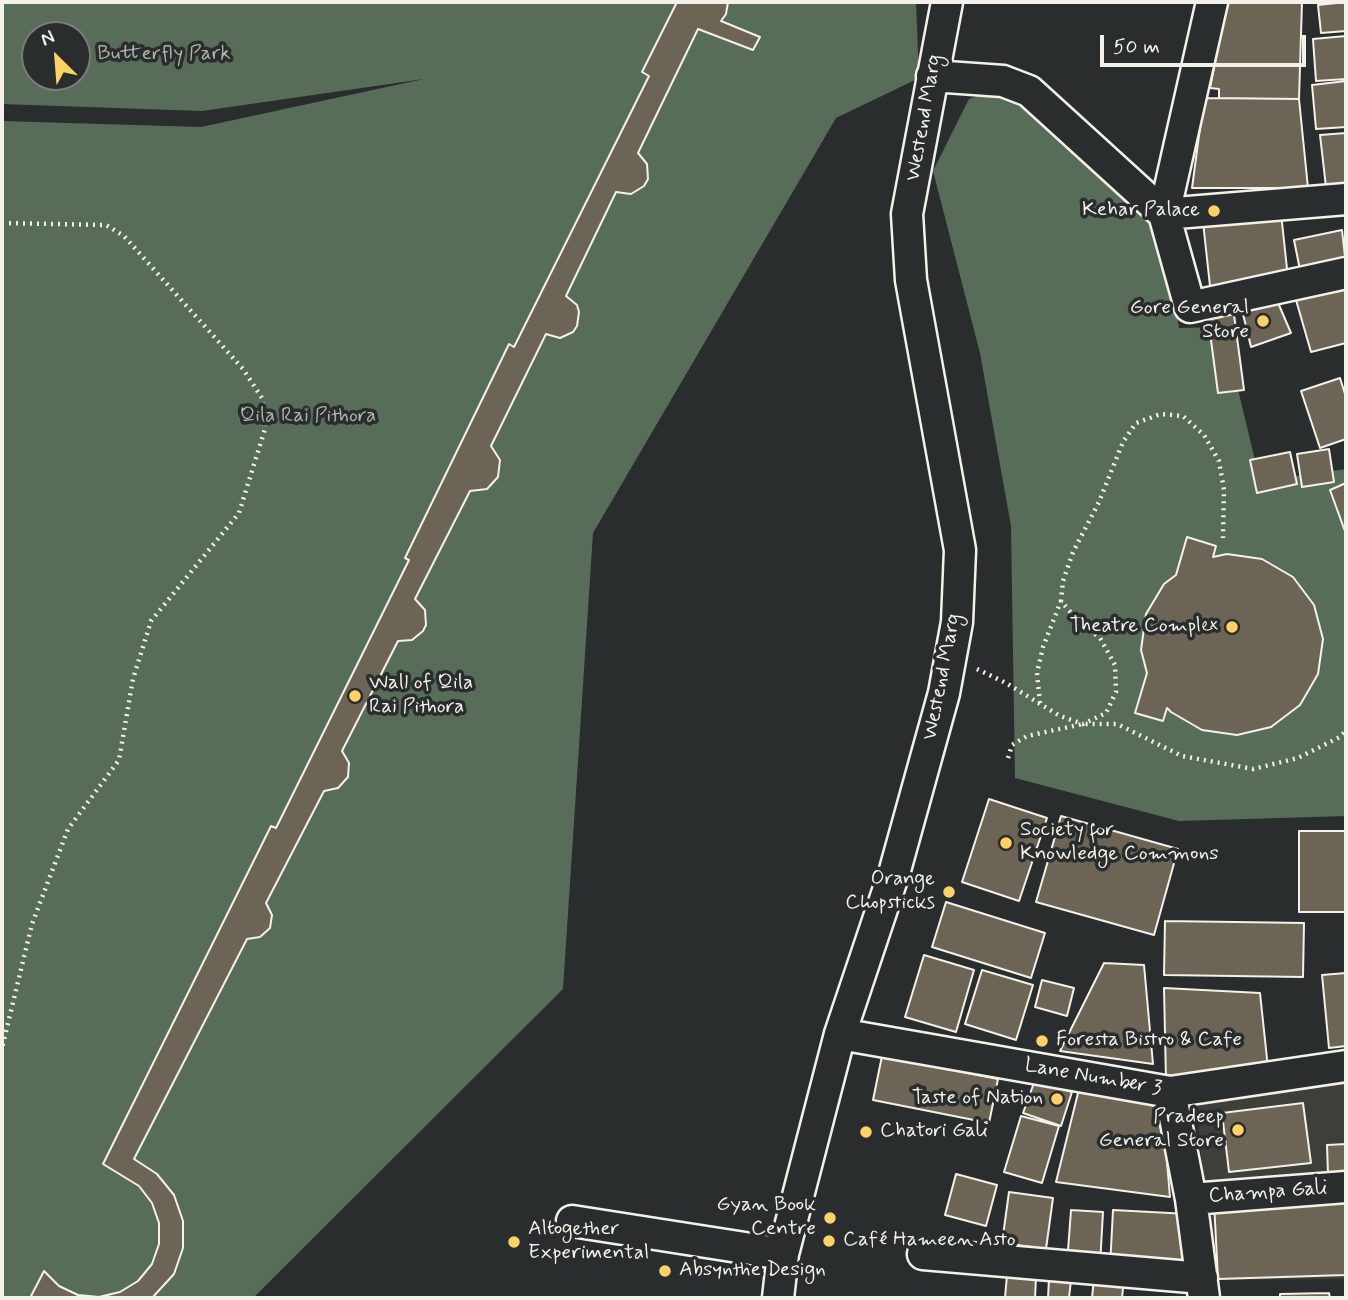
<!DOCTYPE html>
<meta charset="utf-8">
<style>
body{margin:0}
#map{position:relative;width:1348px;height:1300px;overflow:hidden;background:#2a2d2e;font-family:Mynerve,sans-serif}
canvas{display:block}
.frame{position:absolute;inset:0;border:4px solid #f4f1e8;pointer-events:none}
.north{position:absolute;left:21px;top:21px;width:70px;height:70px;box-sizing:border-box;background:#2a2d2e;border:2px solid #7b7b78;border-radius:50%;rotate:335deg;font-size:19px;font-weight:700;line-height:28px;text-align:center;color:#f4f1e8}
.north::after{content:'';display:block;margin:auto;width:24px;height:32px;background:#ffd166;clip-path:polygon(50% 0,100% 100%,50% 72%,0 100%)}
.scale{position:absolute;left:1100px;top:35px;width:206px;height:32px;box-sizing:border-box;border:4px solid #f4f1e8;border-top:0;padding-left:9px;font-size:21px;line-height:24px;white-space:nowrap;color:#f4f1e8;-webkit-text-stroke:5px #2a2d2e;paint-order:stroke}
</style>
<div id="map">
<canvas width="1348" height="1300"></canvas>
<div class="frame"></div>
<div class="north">N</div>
<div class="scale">50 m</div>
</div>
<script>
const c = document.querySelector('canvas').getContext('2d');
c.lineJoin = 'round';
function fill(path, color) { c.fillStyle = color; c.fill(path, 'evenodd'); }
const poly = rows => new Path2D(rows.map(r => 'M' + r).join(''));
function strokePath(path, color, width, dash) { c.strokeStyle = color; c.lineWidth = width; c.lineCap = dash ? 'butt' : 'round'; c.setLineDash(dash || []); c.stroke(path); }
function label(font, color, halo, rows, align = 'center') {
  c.font = font + ' Mynerve,sans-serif'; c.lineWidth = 7; c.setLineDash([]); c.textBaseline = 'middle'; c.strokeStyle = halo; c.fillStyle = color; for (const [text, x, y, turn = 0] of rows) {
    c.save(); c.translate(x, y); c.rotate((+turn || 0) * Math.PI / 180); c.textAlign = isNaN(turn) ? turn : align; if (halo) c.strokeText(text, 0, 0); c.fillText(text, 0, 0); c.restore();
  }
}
fill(poly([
 [1346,1070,1346,1279,1211,1280,1196,1094]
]), '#3e3e3a');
fill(poly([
 [2,2,916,2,919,78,836,118,593,533,563,989,253,1298,2,1298,2,121,201,127,424,79,202,111,2,104],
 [35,35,77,35,77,77,35,77],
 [991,92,1029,111,1037,121,1159,204,1179,328,1223,327,1260,481,1346,469,1346,816,1179,821,1015,778,1011,526,980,353,933,171,969,99]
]), '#586d59');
const building = poly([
 [677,2,728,2,726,14,721,21,760,37,753,50,698,29,638,153,647,164,648,179,644,186,631,194,616,192,566,296,577,305,579,312,577,326,573,332,560,338,546,334,491,446,500,460,498,477,487,489,470,491,415,599,425,610,426,625,423,631,412,640,398,641,342,751,349,763,348,777,338,788,324,791,266,903,272,915,270,928,260,937,247,939,134,1159,157,1174,174,1195,183,1221,183,1248,174,1274,152,1298,30,1298,44,1271,59,1286,78,1295,99,1297,120,1292,138,1281,152,1264,159,1244,159,1223,152,1203,139,1186,103,1164,271,826,276,828,409,560,405,558,509,344,514,347,649,76,642,72,677,2],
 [1302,2,1299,99,1219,98,1219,89,1210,88,1227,3,1302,2],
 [1346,2,1346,31,1321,33,1318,5,1346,2],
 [1346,36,1346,79,1316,81,1313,39,1346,36],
 [1346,81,1346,127,1316,129,1312,85,1346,81],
 [1204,98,1299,99,1308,188,1192,188,1204,98],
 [1346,133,1346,185,1326,187,1320,135,1346,133],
 [1281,213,1288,278,1210,286,1203,222,1281,213],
 [1342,230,1346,266,1301,275,1294,240,1342,230],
 [1346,287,1346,343,1311,352,1294,293,1346,287],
 [1276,298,1291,333,1251,347,1242,310,1276,298],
 [1233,307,1244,390,1218,393,1207,310,1233,307],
 [1340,378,1346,397,1346,439,1320,448,1301,391,1340,378],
 [1329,449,1334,482,1302,487,1297,454,1329,449],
 [1290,452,1297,484,1257,493,1250,460,1290,452],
 [1346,483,1346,534,1330,490,1346,483],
 [1187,537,1216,546,1213,557,1227,554,1262,559,1293,577,1314,605,1323,639,1318,674,1300,705,1271,727,1237,735,1202,730,1171,712,1167,708,1163,721,1135,713,1147,673,1141,650,1146,614,1164,584,1176,575,1187,537],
 [989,799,1047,818,1019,901,962,882,989,799],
 [1061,816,1178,849,1154,935,1036,902,1061,816],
 [1299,831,1346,831,1346,912,1299,912,1299,831],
 [946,902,1045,933,1031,978,932,947,946,902],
 [1165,921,1304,923,1303,977,1164,975,1165,921],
 [924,955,974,970,956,1032,905,1017,924,955],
 [1104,963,1144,965,1153,1064,1060,1051,1104,963],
 [982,970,1033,985,1016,1040,965,1024,982,970],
 [1346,973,1346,1046,1329,1048,1322,975,1346,973],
 [1042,980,1074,988,1067,1016,1035,1007,1042,980],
 [1164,988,1260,993,1268,1068,1166,1080,1164,988],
 [882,1056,998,1079,989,1123,873,1100,882,1056],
 [1035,1080,1072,1092,1061,1126,1023,1113,1035,1080],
 [1079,1089,1162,1103,1170,1197,1056,1182,1079,1089],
 [1303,1103,1311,1163,1229,1172,1222,1113,1303,1103],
 [1021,1116,1059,1126,1042,1183,1004,1172,1021,1116],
 [1346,1144,1346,1174,1328,1174,1327,1145,1346,1144],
 [956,1174,997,1185,986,1226,945,1215,956,1174],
 [1009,1192,1053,1198,1046,1249,1002,1243,1009,1192],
 [1346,1196,1346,1275,1218,1279,1214,1202,1346,1196],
 [1071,1210,1103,1212,1100,1265,1067,1264,1071,1210],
 [1113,1210,1188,1214,1191,1266,1110,1267,1113,1210],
 [1007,1275,1036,1277,1035,1298,1005,1298,1007,1275],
 [1094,1277,1124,1279,1122,1298,1092,1298,1094,1277],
 [1049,1279,1071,1280,1069,1298,1048,1298,1049,1279],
 [1329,1293,1330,1298,1280,1298,1280,1294,1329,1293]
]);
fill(building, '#6c6555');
strokePath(building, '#f4f1e8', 2);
const minor = poly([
 [1212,2,1164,214,1346,199],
 [932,76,1003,81,1029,91,1164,214,1190,307,1346,273],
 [840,1034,1170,1092,1346,1066],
 [1170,1092,1191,1199,1204,1298],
 [1191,1199,1346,1187],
 [572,1221,783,1254],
 [923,1254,1202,1278],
 [778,1298,783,1254,840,1034,895,870,944,693,957,622,960,550,911,280,907,214,947,2]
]);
strokePath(minor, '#f4f1e8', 35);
strokePath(poly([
 [2,223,106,225,124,236,243,369,262,398,265,429,239,513,151,621,133,679,119,760,68,829,32,924,2,1048],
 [977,669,1006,683,1060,716,1083,724,1106,713,1116,692,1115,665,1100,638,1078,621,1061,601,1063,581,1073,552,1099,502,1123,442,1136,423,1161,414,1183,416,1204,435,1219,461,1224,490,1223,538],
 [1040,703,1037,673,1043,647,1061,601],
 [1008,758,1012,745,1027,736,1083,724,1117,724,1182,756,1253,769,1298,758,1340,737,1346,731]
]), '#f4f1e8', 4.5, [2, 5]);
strokePath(minor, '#2a2d2e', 30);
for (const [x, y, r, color] of [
 [1214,211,7,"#ffd166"],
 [1263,321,7,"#ffd166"],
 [1232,627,7,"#ffd166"],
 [355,696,7,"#ffd166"],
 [1006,843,7,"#ffd166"],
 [949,892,7,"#ffd166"],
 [1042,1041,7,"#ffd166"],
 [1057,1099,7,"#ffd166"],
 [1238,1130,7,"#ffd166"],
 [866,1132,7,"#ffd166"],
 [830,1218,7,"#ffd166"],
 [829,1241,7,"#ffd166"],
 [514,1242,7,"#ffd166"],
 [665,1271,7,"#ffd166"]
]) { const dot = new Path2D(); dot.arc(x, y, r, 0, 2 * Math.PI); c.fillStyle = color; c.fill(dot); strokePath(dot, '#2a2d2e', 2.5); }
label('21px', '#aeb6a8', '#2a2d2e', [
 ["Butterfly Park",164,55],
 ["Qila Rai Pithora",308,417]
]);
label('21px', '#f4f1e8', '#2a2d2e', [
 ["Westend Marg",925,118,-80],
 ["Westend Marg",943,677,-79],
 ["Lane Number 3",1093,1078,10],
 ["Champa Gali",1268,1193,-4]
]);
label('21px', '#f4f1e8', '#2a2d2e', [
 ["Kehar Palace",1200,211],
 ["Gore General",1249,309],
 ["Store",1249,333],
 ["Theatre Complex",1218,627],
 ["Wall of Qila",369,684,"left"],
 ["Rai Pithora",369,708,"left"],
 ["Society for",1020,831,"left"],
 ["Knowledge Commons",1020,855,"left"],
 ["Orange",935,880],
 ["Chopsticks",935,904],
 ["Foresta Bistro & Cafe",1056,1041,"left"],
 ["Taste of Nation",1043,1099],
 ["Pradeep",1224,1118],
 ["General Store",1224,1142],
 ["Chatori Gali",880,1132,"left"],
 ["Gyan Book",816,1206],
 ["Centre",816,1230],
 ["Altogether",528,1230,"left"],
 ["Experimental",528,1254,"left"],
 ["Café Hameen Asto",843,1241,"left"],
 ["Absynthe Design",679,1271,"left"]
], 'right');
</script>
